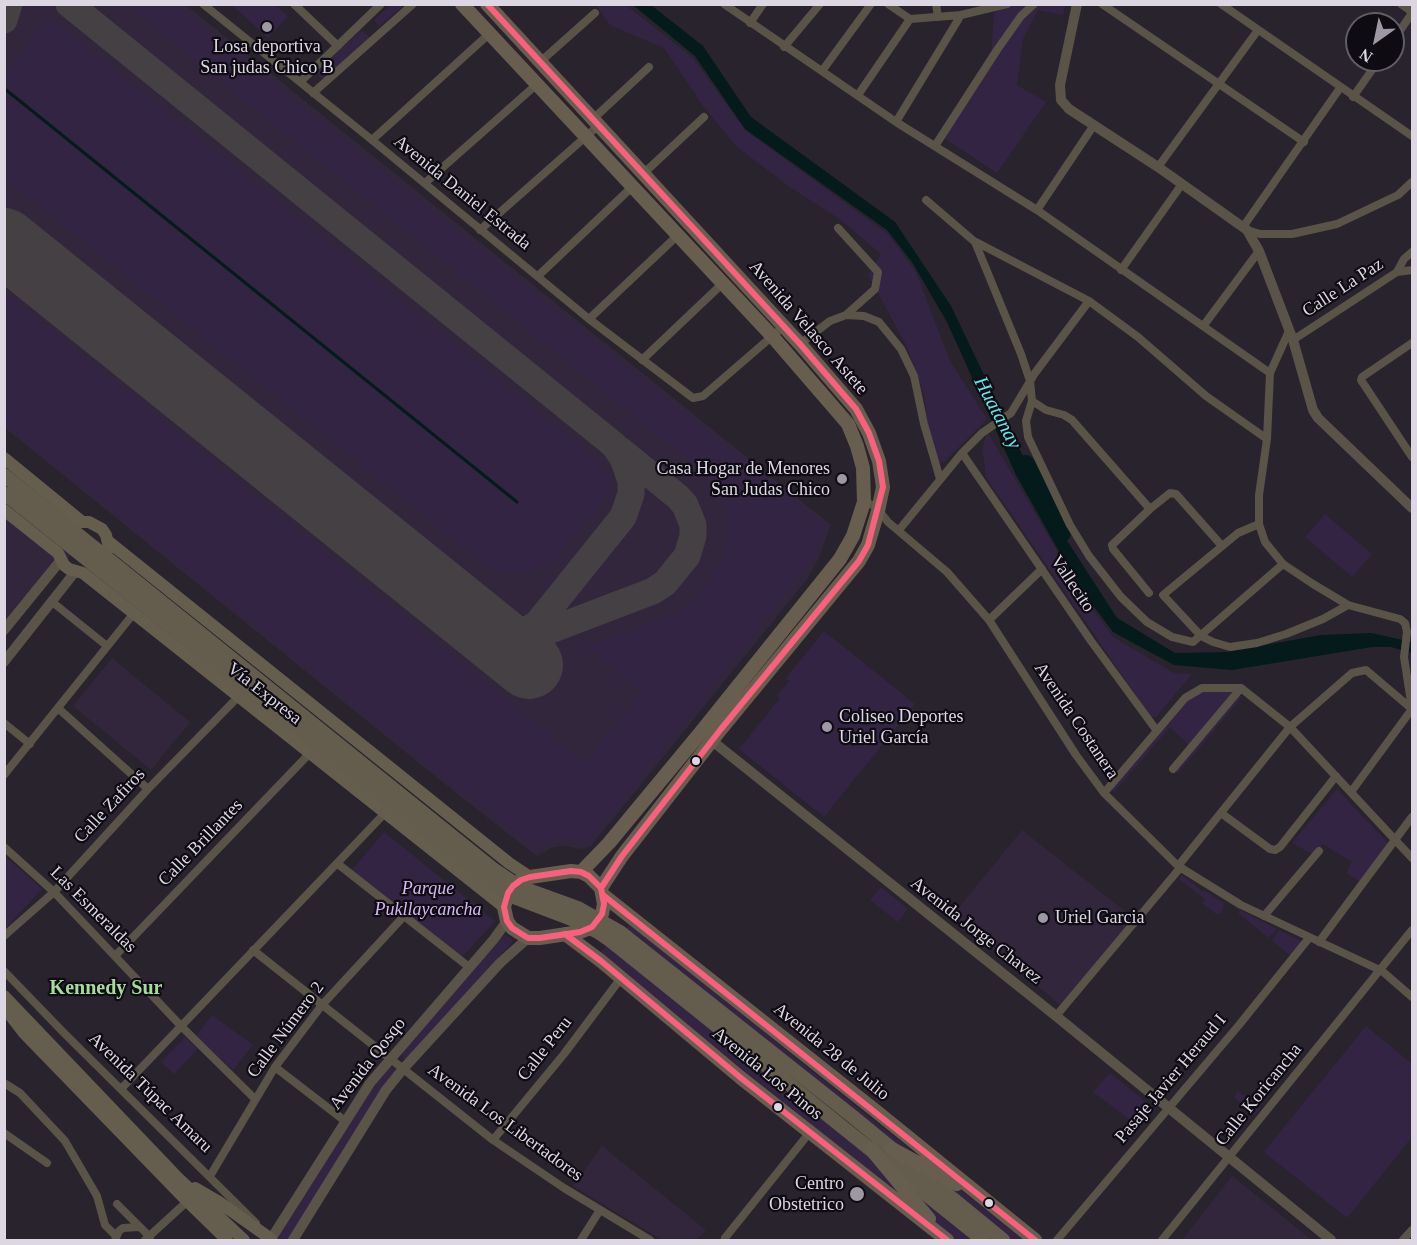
<!DOCTYPE html>
<meta charset="utf-8">
<style>
body{margin:0}
#map{position:relative;width:1417px;height:1245px;overflow:hidden;background:#28232d;font-family:Georgia,serif}
canvas{display:block}
.frame{position:absolute;inset:0;border:6px solid #ddd7e4;pointer-events:none}
.north{position:absolute;left:1345px;top:12px;width:60px;height:60px;box-sizing:border-box;background:#0f0b13;border:2px solid #615d67;border-radius:50%;rotate:213deg;font-size:16px;font-weight:700;line-height:24px;text-align:center;color:#ddd7e4}
.north::after{content:'';display:block;margin:auto;width:21px;height:27px;background:#9e98a4;clip-path:polygon(50% 0,100% 100%,50% 72%,0 100%)}
</style>
<div id="map">
<canvas width="1417" height="1245"></canvas>
<div class="frame"></div>
<div class="north">N</div>
</div>
<script>
const c = document.querySelector('canvas').getContext('2d');
c.lineJoin = 'round';
function fill(path, color) { c.fillStyle = color; c.fill(path, 'evenodd'); }
const poly = rows => new Path2D(rows.map(r => 'M' + r).join(''));
function strokePath(path, color, width, dash) { c.strokeStyle = color; c.lineWidth = width; c.lineCap = dash ? 'butt' : 'round'; c.setLineDash(dash || []); c.stroke(path); }
function label(font, color, halo, rows, align = 'center') {
  c.font = font + ' Georgia,serif'; c.lineWidth = 4.5; c.setLineDash([]); c.textBaseline = 'middle'; c.strokeStyle = halo; c.fillStyle = color; for (const [text, x, y, turn = 0] of rows) {
    c.save(); c.translate(x, y); c.rotate((+turn || 0) * Math.PI / 180); c.textAlign = isNaN(turn) ? turn : align; if (halo) c.strokeText(text, 0, 0); c.fillText(text, 0, 0); c.restore();
  }
}
fill(poly([
 [4,5,186,5,831,525,818,560,808,578,591,846,582,849,562,846,551,848,538,856,534,854,456,793,5,428],
 [5,497,73,552,5,638],
 [112,658,190,722,151,770,73,706],
 [1022,830,1135,919,1063,1007,952,916],
 [602,1146,706,1230,697,1240,662,1240,573,1186],
 [1232,1176,1312,1240,1182,1240]
]), '#32263d');
fill(poly([
 [235,4,275,5,288,16,268,38,233,6],
 [391,4,404,5,379,26,374,20],
 [126,5,175,5,825,525,814,557,685,723,590,842,564,838,555,839,537,848,458,790,5,425,5,293,585,763,642,692,587,647,683,609,698,595,726,552,728,536,727,514,719,492,692,463],
 [596,5,626,5,693,58,745,130,888,234,916,272,950,361,987,419,945,461,937,464,928,424,923,390,906,345,868,275,881,254,838,218,787,185,737,147,703,106,664,48,610,25],
 [983,5,1065,5,1063,15,1038,10,1023,39,1017,85,1046,102,997,173,944,138,991,56,994,10],
 [51,18,599,461,609,478,609,491,606,497,554,561,527,571,510,572,491,568,474,556,5,178,5,73,23,53,35,35,40,21],
 [361,30,370,37,323,79,316,72],
 [987,431,1085,599,1113,637,1174,673,1192,674,1156,717,1151,717,985,476,985,465,982,451],
 [1325,514,1372,554,1352,577,1305,537],
 [824,631,915,704,824,817,739,749,780,698,777,696,789,681,786,678],
 [1199,685,1231,689,1242,697,1178,773,1174,771,1192,748,1170,727,1114,792,1109,787],
 [1337,789,1388,843,1360,882,1346,873,1352,862,1323,844,1312,854,1292,843],
 [384,832,495,921,462,957,352,870],
 [5,856,42,889,5,929],
 [1182,875,1203,892,1205,891,1224,903,1222,913,1216,914,1202,903,1205,899,1179,879],
 [881,887,908,909,898,922,870,900],
 [1241,910,1277,929,1269,938,1238,913],
 [629,924,1023,1240,1009,1240,625,930],
 [1279,930,1303,942,1291,956,1272,941],
 [505,934,513,941,406,1063,401,1053],
 [606,946,972,1240,957,1240,709,1043,600,953],
 [212,1015,253,1045,233,1070,196,1036],
 [1366,1026,1412,1064,1412,1137,1347,1218,1264,1152],
 [185,1037,198,1049,174,1074,161,1062],
 [388,1066,396,1070,288,1240,280,1240,277,1235,361,1102],
 [1110,1073,1147,1103,1129,1119,1093,1092],
 [1238,1091,1260,1110,1254,1115,1234,1097]
]), '#342443');
fill(poly([
 [633,5,651,5,703,46,751,117,895,222,951,306,1040,492,1064,536,1117,618,1175,653,1227,652,1321,635,1371,633,1412,642,1412,653,1391,647,1372,647,1232,670,1174,665,1113,632,1079,587,1016,475,947,322,912,262,887,230,745,129,695,56]
]), '#041a1b');
strokePath(poly([
 [5,89,517,502]
]), '#041a1b', 3);
strokePath(poly([
 [1026,464,1062,533]
]), '#041a1b', 18);
strokePath(poly([
 [69,4,614,445,623,458,631,481,631,494,623,517,537,624,523,632,511,635,489,631,472,620],
 [4,20,9,4],
 [524,633,543,633,653,591,665,583,687,556,693,536,693,525,685,505,678,497,620,450]
]), '#444044', 27);
strokePath(poly([
 [4,242,529,665]
]), '#444044', 68);
strokePath(poly([
 [203,4,372,140,589,319,693,398,703,396,784,326],
 [294,4,338,46],
 [724,4,896,122,1037,210,1270,373],
 [888,4,910,19,961,15,1007,4],
 [936,4,938,17],
 [1102,4,1304,142],
 [1221,4,1412,136],
 [1401,4,1412,12],
 [750,23,763,4],
 [1393,41,1412,13],
 [784,47,820,4],
 [540,62,595,13],
 [822,71,871,4],
 [300,82,381,4],
 [313,93,413,4],
 [858,95,910,19],
 [1353,97,1379,60],
 [593,119,649,67],
 [896,122,961,15],
 [372,140,489,34],
 [935,146,997,50,1021,16,1034,4],
 [1158,167,1258,30],
 [644,173,704,117],
 [425,183,536,85],
 [926,200,975,242,1021,354,1030,381,1032,401,1046,410,1064,415,1072,420,1150,509],
 [1037,210,1094,125],
 [1243,227,1340,88],
 [838,228,878,272,875,289,846,315],
 [480,230,599,125],
 [1247,230,1260,234,1292,234,1337,224,1398,195,1412,182],
 [976,242,1089,301,1138,337,1206,396,1267,439],
 [1121,270,1182,184],
 [1397,272,1404,259,1412,252],
 [538,276,632,187],
 [589,319,677,236],
 [1204,325,1259,251],
 [1289,331,1270,373,1267,439,1259,495,1259,524,1265,542,1283,564,1313,584,1348,605,1400,619,1405,623,1407,632,1404,657,1412,709,1351,792],
 [1293,340,1397,272,1412,270],
 [1412,343,1362,377,1361,380,1412,457],
 [800,344,830,321,846,315,864,316,879,322,901,349,914,376,924,424,940,479],
 [642,360,722,284],
 [1032,401,1026,421,1028,437,1070,525,1089,556,1121,597,1147,622,1172,637,1193,642,1283,564],
 [962,453,1091,641,1157,731],
 [864,502,875,506,888,522,947,572,989,620,1076,755,1104,793,1178,866,1241,905,1382,971,1412,997],
 [1259,524,1238,533,1163,595,1201,636,1213,642,1230,647,1257,643,1286,634,1323,619,1348,605],
 [899,530,962,453,982,433,1011,413,1035,373,1089,301],
 [1149,593,1113,549,1112,545,1150,509,1170,493,1176,494,1222,546],
 [51,601,107,646],
 [989,620,1042,569],
 [59,709,148,789],
 [4,723,30,744],
 [1173,769,1241,688],
 [4,775,134,613],
 [1104,793,1185,698,1202,688,1241,688,1290,727,1412,858],
 [1221,813,1270,849,1275,850,1280,847,1336,776],
 [4,847,54,892,181,1026,255,1099],
 [338,864,469,967],
 [1178,866,1290,727,1352,673,1366,670,1412,709],
 [1264,916,1319,851],
 [4,936,54,892,148,789,239,696],
 [1319,942,1412,817],
 [253,950,493,1140,564,1188,650,1240],
 [115,956,310,753],
 [4,971,65,1034,256,1223],
 [1056,1016,1180,868],
 [275,1067,345,1121],
 [4,1083,20,1093,65,1141,97,1196,105,1225,116,1236],
 [121,1089,385,813],
 [4,1133,47,1163],
 [493,1140,564,1054,621,978],
 [210,1176,275,1067,322,1005,404,916],
 [117,1204,150,1237],
 [725,1238,810,1132],
 [115,1240,119,1231,123,1228,139,1227],
 [145,1240,191,1198],
 [581,1240,600,1210],
 [1057,1240,1239,1025,1309,938],
 [1162,1240,1412,930],
 [1403,1240,1412,1230]
]), '#5a5347', 8);
strokePath(poly([
 [1077,4,1060,85,1061,100,1069,109,1158,167,1247,230,1259,251,1293,340,1313,410,1318,418,1412,508],
 [4,630,61,560],
 [4,662,75,572],
 [706,736,1056,1016,1331,1240],
 [273,1240,271,1239,370,1083,494,939,507,921],
 [293,1240,386,1090,403,1069,500,963,528,938]
]), '#5a5347', 10);
strokePath(poly([
 [4,458,81,521],
 [4,510,58,553,64,565,69,569,83,573,504,907],
 [62,532,74,522,89,522,102,529,106,535,109,548],
 [109,542,509,863,530,877],
 [4,996,176,1176,244,1240],
 [4,1007,24,1033,188,1202,227,1240],
 [195,1188,219,1202,271,1239]
]), '#655e4f', 12);
strokePath(poly([
 [4,475,493,869],
 [4,493,486,879],
 [620,932,852,1116,1003,1240],
 [611,941,983,1240]
]), '#645c4d', 14);
strokePath(poly([
 [462,4,772,336,848,424,857,446,863,468,864,502,853,536,840,559,701,732,609,843,581,872],
 [487,4,800,344,856,409,869,433,879,461,883,487,878,511,868,545,859,561,721,729,622,856,601,888],
 [571,871,581,872,589,876,601,888,604,904,602,914,592,927,580,932,540,938,528,938,512,928,507,921,504,907,508,893,513,886,521,880,530,877,571,871],
 [603,895,877,1112,1035,1240],
 [565,934,601,961,741,1078,947,1240],
 [871,1149,929,1219],
 [892,1149,957,1184]
]), '#675e4f', 14);
strokePath(poly([
 [493,869,520,887,578,908,620,932],
 [486,879,511,896,574,920,598,932,611,941]
]), '#645c4d', 14);
strokePath(poly([
 [487,4,800,344,856,409,869,433,879,461,883,487,868,545,859,561,721,729,622,856,601,888],
 [571,871,581,872,589,876,601,888,604,904,602,914,592,927,580,932,540,938,528,938,512,928,507,921,504,907,508,893,513,886,521,880,530,877,571,871],
 [603,895,1035,1240],
 [565,934,601,961,741,1078,947,1240]
]), '#f8607d', 6);
for (const [x, y, r, color] of [
 [267,27,6,"#9e98a4"],
 [842,479,6,"#9e98a4"],
 [827,727,6,"#9e98a4"],
 [696,761,5,"#ddd7e4"],
 [1043,918,6,"#9e98a4"],
 [778,1107,5,"#ddd7e4"],
 [857,1194,8,"#9e98a4"],
 [989,1203,5,"#ddd7e4"]
]) { const dot = new Path2D(); dot.arc(x, y, r, 0, 2 * Math.PI); c.fillStyle = color; c.fill(dot); strokePath(dot, '#0f0b13', 2); }
label('18px', '#ddd7e4', '#0f0b13', [
 ["Losa deportiva",267,47,"center"],
 ["San judas Chico B",267,68,"center"],
 ["Casa Hogar de Menores",830,469],
 ["San Judas Chico",830,490],
 ["Coliseo Deportes",839,717,"left"],
 ["Uriel García",839,738,"left"],
 ["Uriel Garcia",1055,918,"left"],
 ["Centro",844,1184],
 ["Obstetrico",844,1205]
], 'right');
label('18px', '#ddd7e4', '#0f0b13', [
 ["Avenida Daniel Estrada",462,193,39],
 ["Calle La Paz",1343,288,-33],
 ["Avenida Velasco Astete",808,328,49],
 ["Vallecito",1072,584,56],
 ["Vía Expresa",264,694,38],
 ["Avenida Costanera",1076,721,56],
 ["Calle Zafiros",110,806,-47],
 ["Calle Brillantes",201,843,-46],
 ["Las Esmeraldas",93,910,45],
 ["Avenida Jorge Chavez",976,931,38],
 ["Calle Número 2",286,1030,-53],
 ["Calle Peru",545,1049,-52],
 ["Avenida 28 de Julio",831,1052,39],
 ["Avenida Qosqo",368,1064,-52],
 ["Avenida Los Pinos",767,1074,39],
 ["Pasaje Javier Heraud I",1171,1079,-50],
 ["Avenida Túpac Amaru",150,1093,44],
 ["Calle Koricancha",1259,1095,-51],
 ["Avenida Los Libertadores",505,1123,36]
]);
label('italic 18px', '#d7b7f6', '#0f0b13', [
 ["Parque",428,889],
 ["Pukllaycancha",428,910]
]);
label('italic 20px', '#60e7e8', '#0f0b13', [
 ["Huatanay",997,413,62]
]);
label('bold 20px', '#a7db9d', '#0f0b13', [
 ["Kennedy Sur",106,989]
]);
</script>
